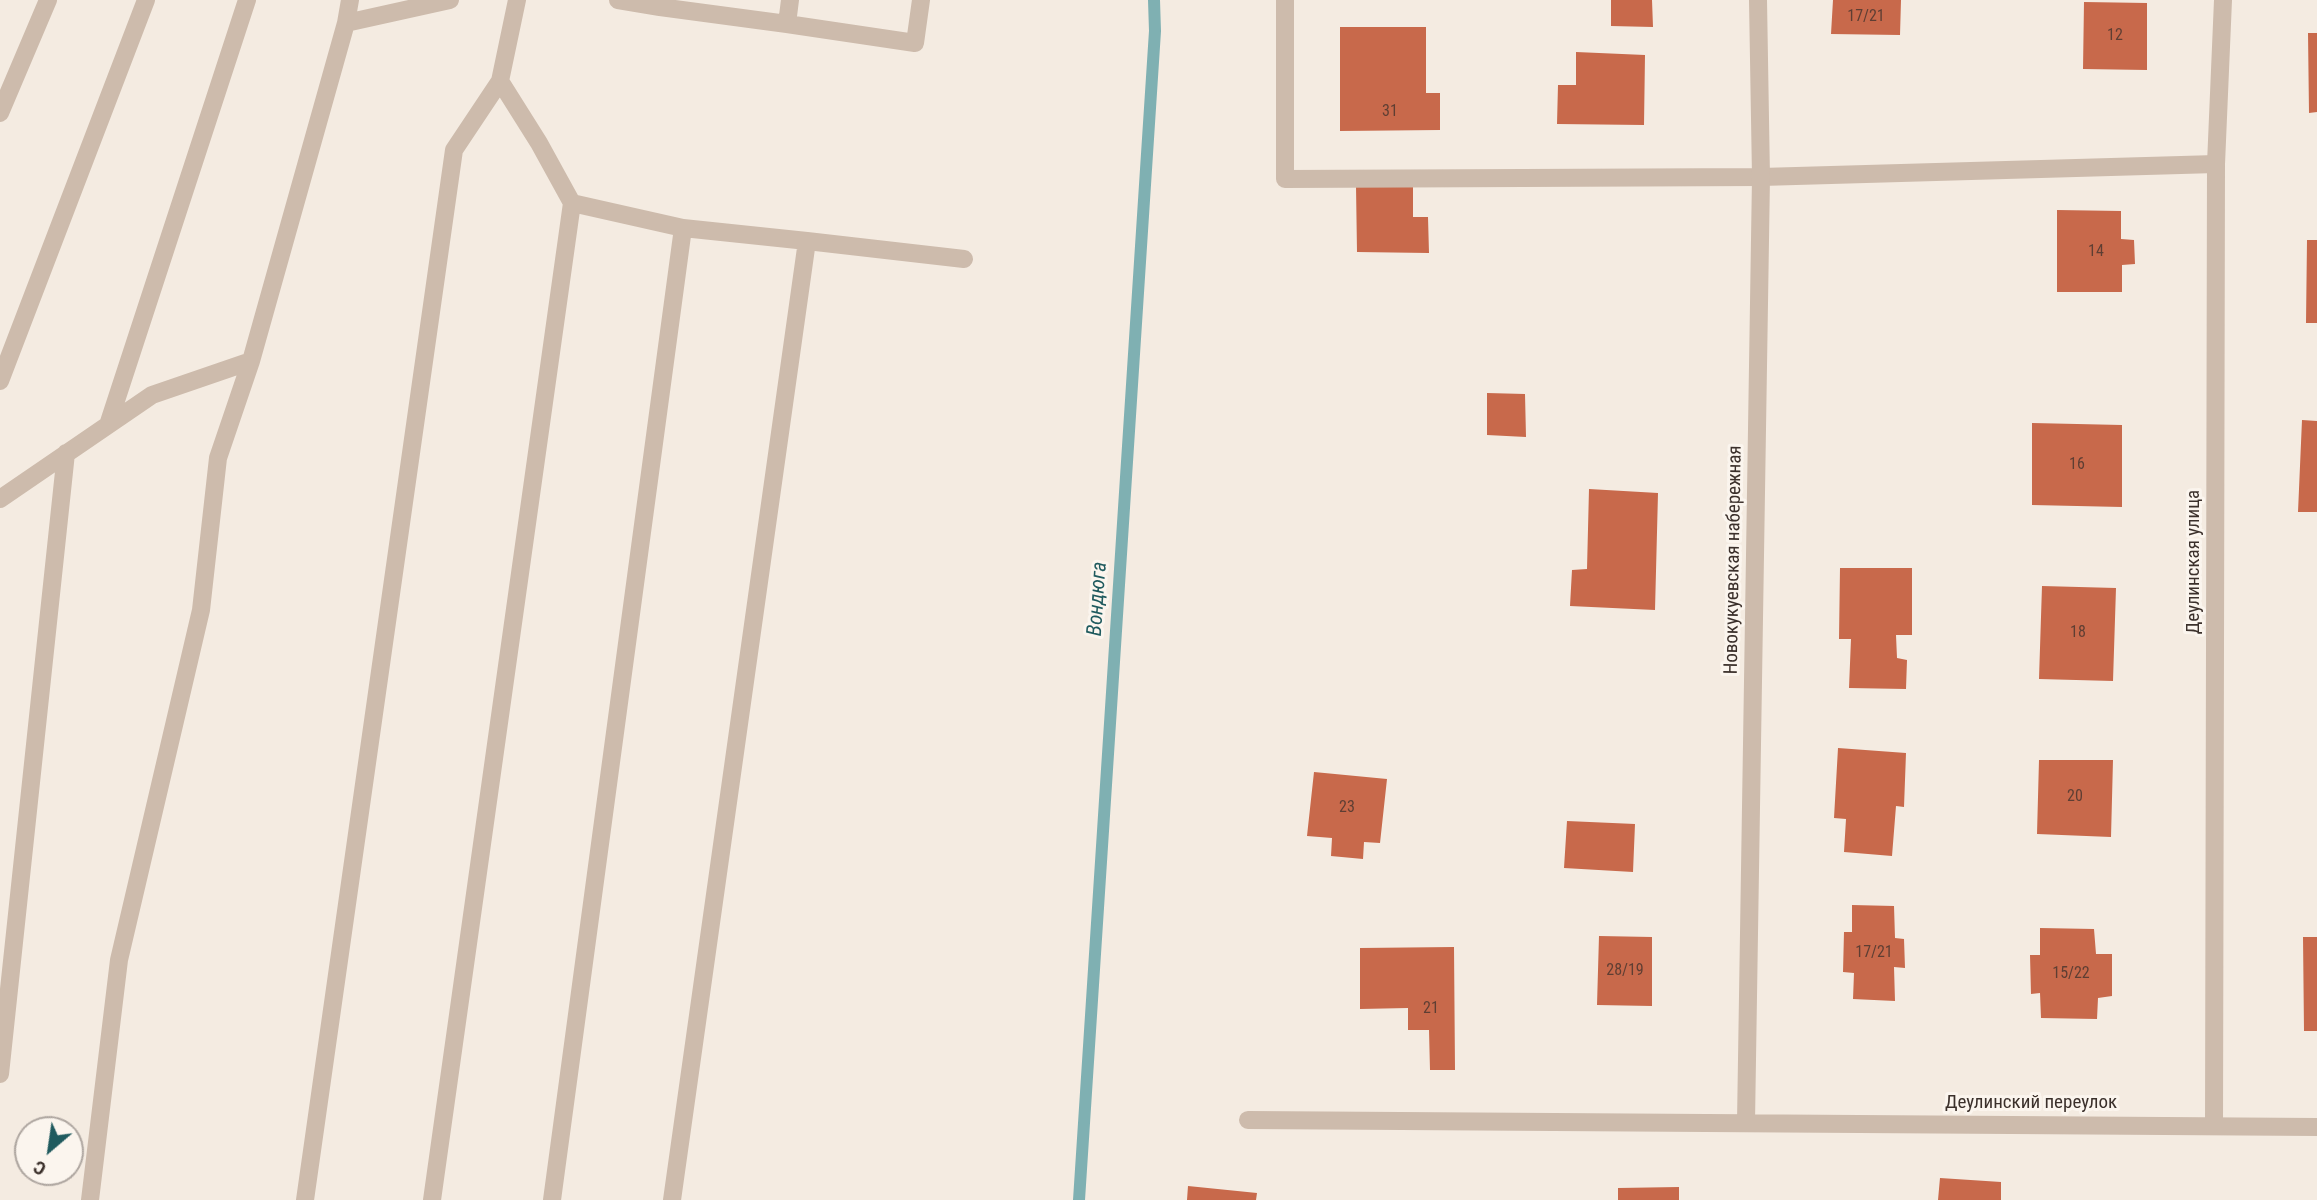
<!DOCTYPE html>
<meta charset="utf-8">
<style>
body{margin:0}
#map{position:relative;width:2317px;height:1200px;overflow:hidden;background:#f4ebe1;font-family:"Roboto Condensed",sans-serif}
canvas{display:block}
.north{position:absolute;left:14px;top:1116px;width:70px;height:70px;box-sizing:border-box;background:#fbf5ee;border:2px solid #aea6a0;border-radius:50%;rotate:209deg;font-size:19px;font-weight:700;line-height:28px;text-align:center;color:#3b302b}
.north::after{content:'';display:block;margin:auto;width:24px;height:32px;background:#1f5a5e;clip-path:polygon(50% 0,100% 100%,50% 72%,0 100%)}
</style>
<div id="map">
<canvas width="2317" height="1200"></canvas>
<div class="north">С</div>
</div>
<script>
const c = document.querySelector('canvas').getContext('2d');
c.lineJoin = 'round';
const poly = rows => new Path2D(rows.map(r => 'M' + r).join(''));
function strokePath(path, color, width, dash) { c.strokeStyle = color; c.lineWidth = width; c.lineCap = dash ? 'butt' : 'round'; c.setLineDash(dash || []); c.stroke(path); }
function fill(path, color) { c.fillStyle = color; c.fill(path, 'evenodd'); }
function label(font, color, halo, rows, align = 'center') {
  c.font = font + ' "Roboto Condensed",sans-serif'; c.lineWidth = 6; c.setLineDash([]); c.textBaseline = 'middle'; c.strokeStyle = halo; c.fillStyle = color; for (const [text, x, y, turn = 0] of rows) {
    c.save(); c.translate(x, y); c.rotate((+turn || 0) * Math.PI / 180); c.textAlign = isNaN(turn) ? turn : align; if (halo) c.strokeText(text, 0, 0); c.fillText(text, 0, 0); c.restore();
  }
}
strokePath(poly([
 [1079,1200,1155,31,1154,0]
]), '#7fb0b2', 12);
fill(poly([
 [1611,0,1652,0,1653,27,1611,26],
 [1833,0,1901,0,1900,35,1831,34],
 [2084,2,2147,3,2147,70,2083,69],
 [1340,27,1426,27,1426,93,1440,93,1440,130,1340,131],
 [2308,33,2317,33,2317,112,2309,113],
 [1576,52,1645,55,1644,125,1557,124,1558,85,1576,85],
 [1413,185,1413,217,1428,217,1429,253,1357,252,1356,186],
 [2057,210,2121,211,2121,239,2134,240,2135,264,2122,265,2122,292,2057,292],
 [2307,240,2317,240,2317,323,2306,323],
 [1487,393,1525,394,1526,437,1487,435],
 [2302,420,2317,421,2317,512,2298,512],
 [2032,423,2122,425,2122,507,2032,505],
 [1589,489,1658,493,1655,610,1570,606,1572,570,1587,569],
 [1840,568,1912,568,1912,635,1896,635,1897,658,1907,660,1906,689,1849,688,1851,639,1839,639],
 [2042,586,2116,588,2113,681,2039,679],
 [1838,748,1906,753,1904,807,1896,806,1892,856,1844,852,1846,819,1834,818],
 [2039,760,2113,760,2111,837,2037,834],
 [1314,772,1387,779,1380,843,1364,842,1363,859,1331,856,1332,838,1307,836],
 [1567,821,1635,824,1633,872,1564,868],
 [1852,905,1894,906,1895,938,1904,939,1905,968,1894,967,1895,1001,1853,999,1854,973,1843,972,1844,932,1852,932],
 [2040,928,2094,929,2096,954,2112,954,2112,996,2098,998,2097,1019,2041,1018,2040,993,2031,994,2030,955,2040,955],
 [1599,936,1652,937,1652,1006,1597,1005],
 [2303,937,2317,937,2317,1031,2304,1031],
 [1454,947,1455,1070,1430,1070,1429,1030,1408,1030,1408,1008,1360,1009,1360,948],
 [1940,1178,2001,1182,2001,1200,1938,1200],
 [1188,1186,1257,1193,1256,1200,1187,1200],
 [1679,1187,1679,1200,1618,1200,1618,1188]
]), '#c8694b');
strokePath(poly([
 [517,0,500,81,539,143,572,203,683,228],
 [618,0,660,7],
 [661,0,660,7,787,24],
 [790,0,787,24,915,43,921,0],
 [1285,0,1285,179,1761,177,2216,164],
 [346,23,350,0],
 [0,113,48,0],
 [807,241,964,259],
 [251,361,346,23,450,0],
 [0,381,146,0],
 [108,425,247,0],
 [0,499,152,395,251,361,218,458,201,610,119,960,90,1200],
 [0,1074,66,453],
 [305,1200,454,150,500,81],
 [432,1200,572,203],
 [552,1200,683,228,807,241,672,1200]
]), '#cdbbac', 18);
strokePath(poly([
 [1248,1120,2317,1127],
 [1746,1122,1761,177,1758,0],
 [2214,1125,2216,164,2223,0]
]), '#cdbbac', 18);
label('16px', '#5e3e33', null, [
 ["17/21",1866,17],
 ["12",2115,36],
 ["31",1390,112],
 ["14",2096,252],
 ["16",2077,465],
 ["18",2078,633],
 ["20",2075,797],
 ["23",1347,808],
 ["17/21",1874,953],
 ["28/19",1625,971],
 ["15/22",2071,974],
 ["21",1431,1009]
]);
label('19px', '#3b302b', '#fbf5ee', [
 ["Новокукуевская набережная",1734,560,-89],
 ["Деулинская улица",2194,562,-90],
 ["Деулинский переулок",2031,1103]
]);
label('italic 21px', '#1f5a5e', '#fbf5ee', [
 ["Вондюга",1098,599,-86]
]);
</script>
